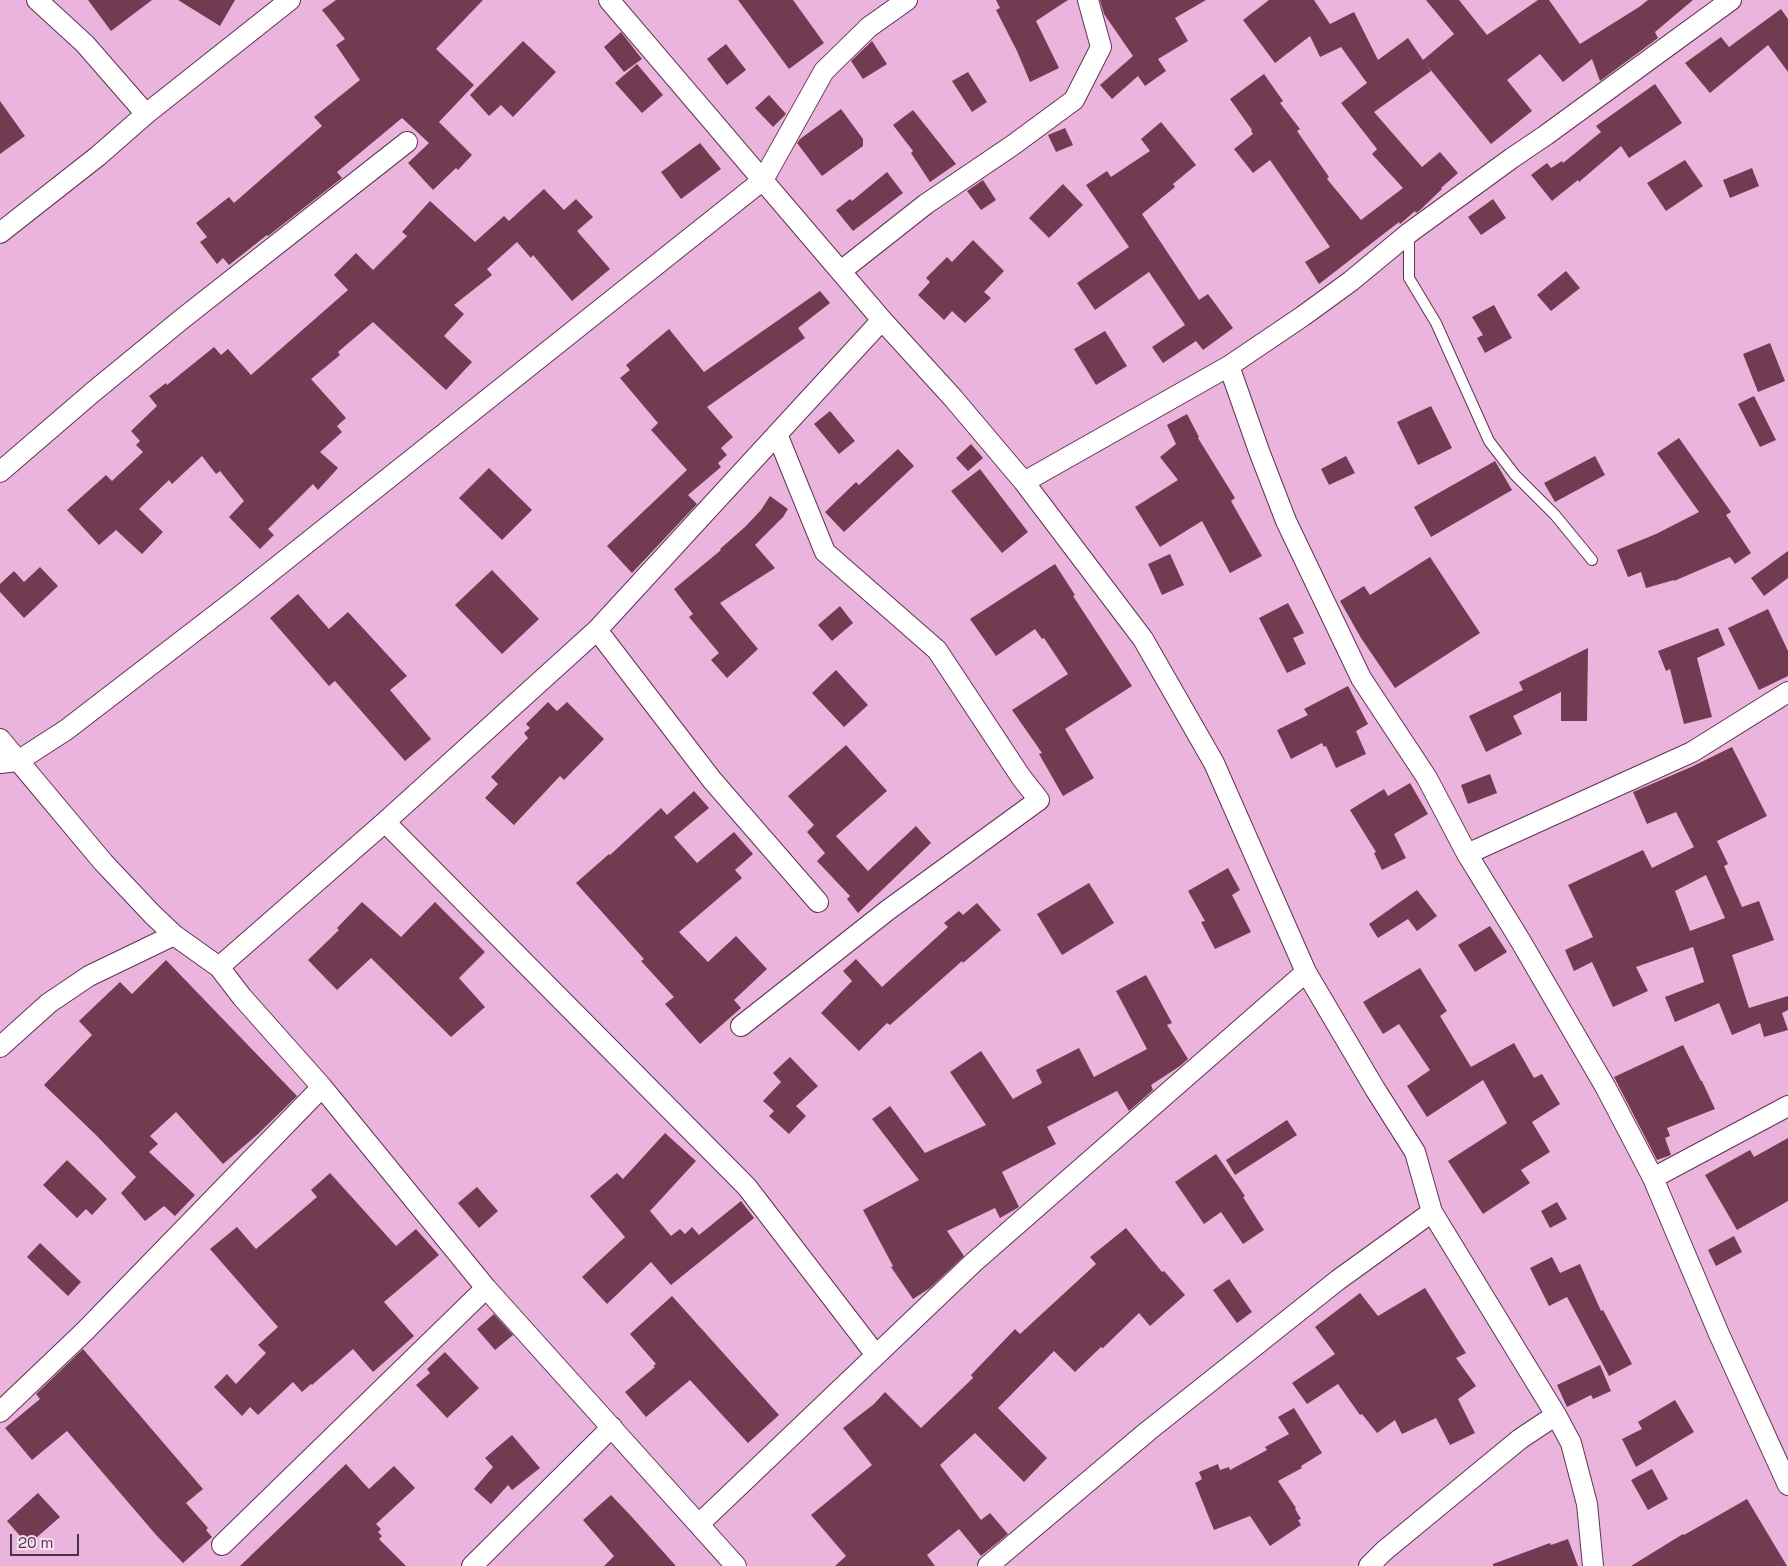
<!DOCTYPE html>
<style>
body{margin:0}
#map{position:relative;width:1788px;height:1566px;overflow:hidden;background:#eab4dc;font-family:"Space Grotesk",sans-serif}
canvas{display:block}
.scale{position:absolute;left:10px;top:1534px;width:69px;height:22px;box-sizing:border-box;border:2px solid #493444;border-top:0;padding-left:6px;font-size:15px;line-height:18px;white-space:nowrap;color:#493444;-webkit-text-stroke:4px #fbdff3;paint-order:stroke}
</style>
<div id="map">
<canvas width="1788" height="1566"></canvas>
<div class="scale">20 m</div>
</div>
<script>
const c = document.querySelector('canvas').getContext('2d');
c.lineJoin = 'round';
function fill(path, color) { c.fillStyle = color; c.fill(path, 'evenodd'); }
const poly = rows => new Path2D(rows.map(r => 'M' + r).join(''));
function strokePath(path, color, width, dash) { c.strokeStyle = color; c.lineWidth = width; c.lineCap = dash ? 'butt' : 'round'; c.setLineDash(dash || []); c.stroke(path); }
fill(poly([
 [88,0,152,0,111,31],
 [178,0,235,0,220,26],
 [336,0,483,0,436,49,474,85,439,122,472,155,458,170,456,168,433,190,408,163,429,143,402,118,337,172,342,178,268,236,267,235,229,265,223,258,217,264,200,242,207,237,196,223,229,197,234,203,322,126,314,117,360,80,336,45,345,39,322,10],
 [738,0,793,0,824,43,789,69],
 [996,0,1068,0,1036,21,1059,68,1030,82,1017,51,996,10,1000,8],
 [1100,0,1206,0,1175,18,1188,41,1158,59,1166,71,1145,86,1138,76,1112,99,1100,85,1133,56,1104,14],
 [1269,0,1314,0,1330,24,1354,12,1378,60,1408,38,1423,60,1454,34,1426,0,1459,0,1487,35,1538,0,1549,0,1580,44,1639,7,1648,0,1693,0,1655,32,1658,38,1600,81,1592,59,1563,82,1540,54,1507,80,1532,111,1491,144,1425,63,1431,71,1374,112,1422,167,1440,152,1458,173,1441,188,1442,189,1419,211,1416,213,1415,211,1400,224,1399,222,1319,284,1305,262,1330,247,1270,160,1253,173,1234,149,1253,134,1251,131,1252,130,1230,99,1264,74,1283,101,1280,103,1300,129,1297,131,1329,177,1327,179,1361,220,1403,188,1372,154,1377,149,1341,103,1367,83,1341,47,1320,57,1310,36,1275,63,1243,20],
 [1781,9,1788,19,1788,72,1768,45,1710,93,1685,63,1721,37,1729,47],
 [621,32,642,59,624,72,604,47],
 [523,41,556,72,513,117,501,105,489,116,470,95],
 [872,41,887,64,863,79,851,61],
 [726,44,746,70,727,85,707,59],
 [637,64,663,95,642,113,615,83],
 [968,72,987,102,972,112,952,81],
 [1655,84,1682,123,1629,158,1621,146,1579,182,1578,180,1552,201,1531,175,1547,163,1551,168,1562,161,1563,163,1601,132,1596,126],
 [769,95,786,114,773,127,755,108],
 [0,101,25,136,0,154],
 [841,109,863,139,863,146,822,176,797,143,800,139],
 [913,110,956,164,930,182,911,153,913,151,893,125],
 [1161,122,1196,165,1173,184,1175,187,1142,214,1199,300,1208,294,1233,328,1203,350,1196,341,1163,363,1152,347,1185,325,1149,272,1095,310,1077,283,1129,247,1086,185,1107,171,1111,177,1150,151,1141,139],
 [1065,128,1073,145,1056,152,1048,135],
 [700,143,721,169,681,199,661,172],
 [1685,160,1703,186,1666,211,1647,183],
 [1752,168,1759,186,1730,198,1723,180],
 [887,172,903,193,853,231,836,210,850,199,852,201],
 [983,180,996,200,981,210,967,191],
 [1063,184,1083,205,1049,238,1029,218],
 [544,189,564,210,576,199,593,217,577,231,610,269,572,301,533,255,531,258,517,242,487,269,492,275,454,305,464,314,444,336,472,362,446,390,373,322,338,352,340,355,311,379,346,418,337,426,342,432,320,452,338,468,318,490,313,484,268,529,274,535,260,549,229,517,244,501,220,471,216,474,202,456,172,484,169,480,139,509,163,532,142,554,116,530,99,545,67,510,106,475,112,481,143,452,136,445,140,441,131,431,157,406,149,396,166,383,167,385,214,347,221,355,228,349,251,375,348,290,334,275,356,253,373,270,407,236,402,232,430,201,475,242,504,216,509,221],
 [1493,199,1506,218,1481,235,1468,217],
 [973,240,1004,271,984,292,991,298,965,323,952,311,944,320,918,295,930,282,926,278,947,257,952,262],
 [1566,271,1580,288,1551,311,1537,295],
 [820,291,830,303,798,328,805,338,707,407,733,437,721,448,727,455,718,463,721,467,688,495,697,504,632,573,607,546,687,470,651,430,658,423,620,378,630,370,626,365,669,329,704,372],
 [1494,305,1512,338,1485,353,1477,338,1483,335,1472,317],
 [1105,331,1127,366,1096,385,1074,349],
 [1770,343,1785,381,1758,392,1743,354],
 [1754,396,1776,440,1760,447,1738,404],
 [1431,406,1452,448,1418,465,1397,422],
 [830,411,855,441,839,454,814,424],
 [1187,414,1199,437,1198,438,1235,498,1231,501,1262,556,1230,573,1202,521,1160,547,1135,507,1178,480,1160,457,1176,444,1167,425],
 [1679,438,1731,512,1726,515,1751,553,1735,564,1730,557,1674,581,1674,580,1646,588,1641,572,1628,577,1617,550,1656,534,1699,512,1657,453],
 [971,444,983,458,968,471,956,458],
 [898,449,914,466,844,532,825,512,856,482,859,485],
 [1346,456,1355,473,1329,485,1321,469],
 [1595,456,1605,475,1555,502,1544,483],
 [1495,461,1512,490,1431,537,1414,507],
 [489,468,532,510,502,540,459,498],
 [980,469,1028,532,1002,553,951,491],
 [770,496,788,509,783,517,755,545,775,568,720,603,758,649,727,678,711,660,719,653,689,617,693,614,674,589,721,550,720,549,745,527,761,510],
 [1788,551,1788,578,1764,596,1751,578],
 [1170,554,1184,585,1162,595,1148,564],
 [1430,557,1480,633,1395,688,1361,638,1340,601,1364,586,1370,595],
 [1055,564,1075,595,1073,596,1132,686,1065,729,1094,778,1063,796,1039,754,1042,753,1012,710,1068,674,1044,638,1042,639,1035,629,996,656,970,619],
 [40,567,58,586,24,618,0,592,0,584,14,571,24,582],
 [492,570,539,619,502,654,455,605],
 [298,594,329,629,348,612,407,676,390,690,431,739,405,761,335,681,329,686,270,618],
 [1288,603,1304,633,1293,638,1306,664,1287,673,1259,618],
 [840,606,853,623,832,641,818,625],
 [1768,609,1788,651,1788,676,1759,690,1728,628],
 [1718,628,1725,645,1697,658,1712,717,1684,724,1670,669,1666,671,1658,651],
 [1588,648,1587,721,1561,721,1561,692,1513,716,1522,734,1486,752,1469,716,1523,690,1519,682],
 [836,670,868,705,844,727,812,693],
 [1348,686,1368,724,1356,731,1366,754,1336,768,1326,746,1324,747,1322,743,1291,759,1277,730,1308,715,1304,709],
 [548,702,557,711,567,702,604,739,564,780,560,776,514,825,485,798,498,784,491,777,528,738,524,733,530,728,526,724],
 [846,745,887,791,836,836,868,871,916,826,931,843,858,913,847,899,850,896,817,861,825,853,807,832,814,825,788,796],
 [1732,747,1767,816,1717,841,1728,864,1724,866,1742,907,1759,901,1774,940,1732,955,1749,1008,1788,996,1788,1010,1782,1013,1788,1030,1764,1037,1760,1023,1732,1035,1719,1003,1675,1022,1665,997,1704,982,1693,947,1636,967,1648,991,1613,1007,1592,962,1574,971,1565,950,1593,937,1568,885,1643,850,1652,868,1694,847,1676,812,1647,824,1633,792,1691,767],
 [1706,875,1725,918,1690,931,1675,891],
 [1490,774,1497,793,1468,804,1461,785],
 [1410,783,1428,814,1394,834,1406,858,1382,870,1374,853,1376,852,1350,810,1384,789,1388,796],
 [694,791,709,808,674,837,697,863,734,832,753,854,735,870,742,878,679,932,708,962,736,936,767,969,734,1000,741,1008,700,1044,665,1004,674,997,641,961,644,959,576,883,609,854,610,855,661,808,667,815],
 [1228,868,1240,890,1232,895,1251,932,1215,949,1201,922,1205,921,1188,891],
 [1089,883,1114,923,1062,955,1037,914],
 [1417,890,1437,916,1417,931,1408,919,1378,938,1369,924],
 [362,902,401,937,435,902,485,952,459,978,485,1007,451,1037,371,958,337,990,308,960,339,930,337,928],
 [977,903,1001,930,963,963,962,961,890,1025,887,1023,859,1051,821,1013,852,981,843,971,856,959,882,987,948,927,944,923,959,911,963,915],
 [1490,926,1507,952,1475,972,1458,945],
 [166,960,297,1096,258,1134,223,1164,176,1112,150,1136,158,1144,149,1152,195,1195,175,1216,164,1206,145,1221,121,1193,136,1177,97,1136,44,1085,92,1035,79,1021,120,982,132,994],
 [1420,968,1447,1011,1440,1016,1471,1067,1514,1043,1534,1078,1542,1074,1560,1104,1532,1122,1550,1152,1521,1170,1530,1183,1483,1214,1448,1161,1507,1123,1483,1080,1427,1117,1407,1086,1430,1070,1399,1024,1383,1034,1363,1002],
 [1146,975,1172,1023,1167,1025,1188,1059,1180,1066,1151,1085,1153,1090,1129,1111,1117,1091,1047,1127,1056,1144,1002,1172,1019,1207,1000,1218,995,1208,947,1231,964,1256,930,1288,913,1299,891,1267,893,1266,863,1210,919,1180,872,1119,890,1106,925,1153,986,1125,950,1072,981,1051,1013,1099,1042,1083,1036,1070,1079,1048,1094,1077,1147,1049,1116,991],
 [1683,1045,1701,1081,1702,1081,1715,1109,1667,1128,1670,1136,1665,1138,1671,1155,1657,1160,1614,1077],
 [790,1057,818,1086,796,1106,806,1116,789,1134,769,1116,774,1111,763,1101,781,1082,773,1073],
 [1287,1120,1297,1135,1235,1175,1226,1160],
 [665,1133,696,1161,650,1211,671,1236,680,1229,685,1234,692,1227,699,1235,741,1201,754,1218,671,1285,651,1262,607,1304,582,1277,625,1237,590,1196,617,1173,623,1179],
 [1788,1138,1788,1201,1737,1230,1705,1175,1750,1150,1754,1157],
 [1216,1154,1245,1196,1243,1197,1264,1230,1243,1244,1221,1212,1204,1224,1175,1182],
 [67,1160,107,1199,92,1215,86,1209,77,1218,43,1185],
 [330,1173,396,1246,416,1229,439,1255,384,1302,414,1336,373,1372,353,1349,312,1385,311,1384,302,1392,293,1382,258,1415,250,1407,242,1416,214,1387,227,1374,236,1384,266,1353,258,1345,278,1327,210,1249,237,1227,256,1249,317,1197,311,1190],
 [477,1187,498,1211,479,1228,458,1203],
 [1557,1202,1567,1219,1550,1228,1541,1211],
 [1126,1228,1162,1272,1164,1271,1185,1295,1150,1326,1139,1313,1103,1348,1101,1347,1075,1372,1054,1351,998,1408,1047,1458,1024,1482,975,1433,940,1465,981,1520,990,1513,1008,1534,981,1556,959,1529,927,1555,935,1566,835,1566,846,1556,811,1515,872,1465,843,1428,874,1404,885,1392,921,1428,973,1378,971,1375,1015,1329,1020,1334,1096,1264,1090,1257],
 [1734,1236,1742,1252,1716,1266,1708,1250],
 [40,1243,81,1282,68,1296,27,1257],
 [1552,1257,1560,1273,1580,1264,1601,1311,1603,1310,1632,1364,1609,1376,1567,1297,1549,1306,1530,1268],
 [1229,1279,1252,1312,1237,1323,1213,1290],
 [1425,1288,1466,1353,1456,1358,1476,1386,1458,1399,1475,1433,1450,1445,1436,1418,1402,1434,1395,1420,1377,1433,1362,1414,1360,1415,1338,1384,1307,1404,1292,1383,1335,1354,1315,1327,1360,1293,1378,1316],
 [672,1296,779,1415,748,1443,690,1380,646,1417,625,1392,655,1367,653,1366,656,1364,630,1334],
 [494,1314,513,1335,495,1350,477,1329],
 [83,1349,203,1489,186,1503,208,1528,206,1530,212,1537,183,1563,157,1536,67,1431,32,1460,5,1428,40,1399,36,1394],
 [445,1352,479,1388,447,1418,416,1385,430,1373,427,1369],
 [1600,1365,1611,1391,1593,1399,1591,1395,1567,1407,1557,1385],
 [1675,1400,1694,1432,1636,1467,1622,1439,1642,1429,1638,1422],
 [1294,1408,1322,1453,1301,1466,1302,1468,1278,1481,1296,1508,1295,1509,1301,1519,1298,1520,1301,1525,1270,1546,1250,1516,1214,1530,1195,1483,1202,1479,1199,1472,1218,1464,1220,1470,1229,1467,1230,1470,1267,1450,1265,1447,1289,1434,1278,1417],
 [512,1435,540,1468,512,1490,508,1485,491,1504,474,1489,493,1467,485,1458],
 [346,1464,369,1489,394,1466,415,1488,376,1524,381,1529,378,1532,382,1536,379,1539,406,1566,240,1566],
 [1652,1469,1668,1499,1648,1510,1631,1480],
 [38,1493,60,1517,28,1545,7,1521],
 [611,1495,631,1516,676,1566,604,1566,614,1556,583,1520],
 [1747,1499,1787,1566,1631,1566,1683,1534,1684,1535],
 [1568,1539,1578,1566,1493,1566,1493,1564,1550,1543,1551,1545]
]), '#723b51');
const service = poly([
 [1409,234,1409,278,1436,323,1489,441,1515,475,1555,515,1592,560]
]);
const minor = poly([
 [37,0,85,44,146,114],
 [609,0,882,320,953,398,1024,482,1143,639,1214,763,1306,972,1375,1089,1415,1152,1432,1212,1556,1415,1571,1443,1587,1504,1593,1566],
 [1731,0,1546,135,1512,158,1409,233,1351,281,1303,316,1229,366,1259,451,1286,521,1361,678,1427,778,1467,854,1520,940,1606,1088,1653,1178,1719,1334,1788,1485],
 [0,233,98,156,146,114,290,0],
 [841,271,926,204,1013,145,1074,100,1101,47,1088,0],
 [0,472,93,392,182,319,407,142],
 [1024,482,1229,366],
 [597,630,712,780,818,902],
 [0,739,103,862,152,914,174,935,219,967,242,997,322,1087,486,1288,736,1566],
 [0,763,18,761,66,730,239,597,763,180,824,71,869,27,907,0],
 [385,822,747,1187,876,1355],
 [1467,854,1692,752,1788,692],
 [219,967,385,822,597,630,882,320],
 [741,1026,888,910,1039,800,1021,777,937,650,825,552,777,434],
 [0,1047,49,1003,89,976,174,935],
 [1653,1178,1788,1106],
 [0,1412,85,1331,322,1087],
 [699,1524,974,1262,1306,972],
 [222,1545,486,1288],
 [472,1566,612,1427],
 [988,1566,1148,1431,1338,1280,1432,1212],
 [1369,1566,1384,1551,1520,1439,1556,1415]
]);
strokePath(service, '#603355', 12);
strokePath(minor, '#603355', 22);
strokePath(service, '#fff', 10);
strokePath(minor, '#fff', 20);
</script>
